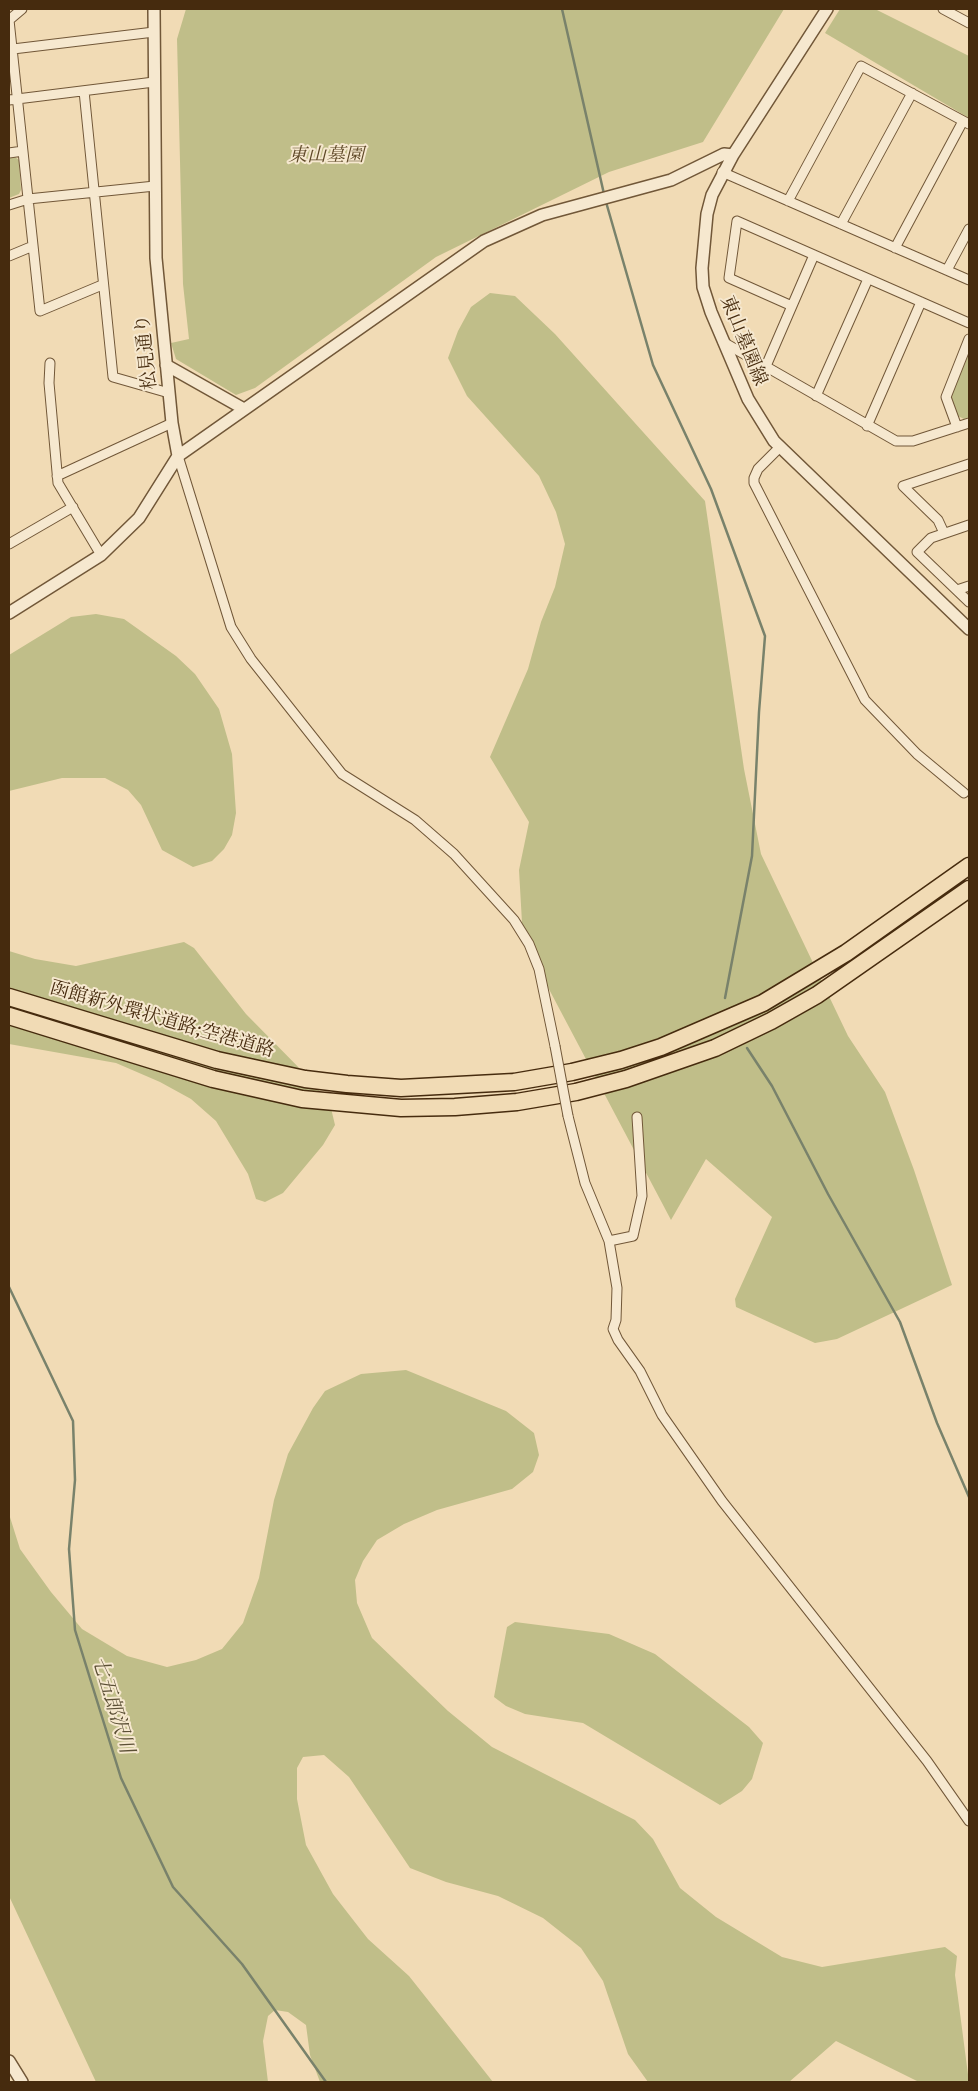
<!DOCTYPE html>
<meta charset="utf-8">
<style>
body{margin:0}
#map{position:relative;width:978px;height:2091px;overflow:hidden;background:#f1dbb5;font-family:"Gentium Book Plus",serif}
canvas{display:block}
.frame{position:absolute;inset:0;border:10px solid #462b0e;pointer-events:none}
</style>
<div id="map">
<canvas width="978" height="2091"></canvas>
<div class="frame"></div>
</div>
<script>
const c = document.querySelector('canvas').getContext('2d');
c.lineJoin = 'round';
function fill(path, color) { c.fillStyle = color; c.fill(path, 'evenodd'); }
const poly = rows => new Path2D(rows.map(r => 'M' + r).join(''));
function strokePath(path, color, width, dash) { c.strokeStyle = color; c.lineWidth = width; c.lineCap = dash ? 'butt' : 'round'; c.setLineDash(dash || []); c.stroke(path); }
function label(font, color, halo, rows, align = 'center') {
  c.font = font + ' "Gentium Book Plus","Noto Serif JP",serif'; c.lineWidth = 4; c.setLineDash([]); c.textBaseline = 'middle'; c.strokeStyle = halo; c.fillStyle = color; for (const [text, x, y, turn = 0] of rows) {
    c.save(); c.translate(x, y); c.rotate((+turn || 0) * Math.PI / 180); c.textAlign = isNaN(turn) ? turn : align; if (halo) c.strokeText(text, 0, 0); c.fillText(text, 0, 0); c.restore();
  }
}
fill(poly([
 [186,9,784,9,703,142,609,172,436,257,255,388,236,395,176,359,171,343,189,339,183,284,177,39],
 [840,9,875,9,969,56,969,118,825,33],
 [15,157,19,160,21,190,19,194,9,198,9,158],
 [490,293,515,296,555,334,705,501,744,769,761,854,848,1036,885,1092,914,1170,952,1285,837,1339,815,1343,736,1307,735,1299,772,1217,706,1159,671,1220,523,940,519,870,529,822,490,757,528,669,541,622,555,587,565,544,556,512,539,476,467,396,448,358,458,331,471,307],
 [969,353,969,417,964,419,958,416,951,396],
 [96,614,124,619,176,656,195,674,219,709,232,754,236,813,232,835,224,849,212,861,193,867,162,850,141,805,128,790,105,778,62,778,9,791,9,655,71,617],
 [184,942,194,948,246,1014,311,1080,330,1104,335,1125,323,1145,283,1193,265,1202,256,1199,248,1174,216,1121,191,1099,160,1082,116,1063,9,1044,9,951,35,959,76,966],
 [406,1370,506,1411,534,1433,539,1455,533,1472,512,1489,437,1510,404,1524,377,1540,363,1561,355,1580,357,1603,372,1638,448,1711,492,1747,635,1820,653,1839,680,1888,716,1917,782,1957,822,1967,945,1947,957,1956,955,1975,969,2082,919,2082,836,2041,789,2082,648,2082,628,2054,603,1981,581,1948,543,1918,498,1896,446,1882,410,1868,349,1777,324,1755,303,1757,297,1768,297,1799,306,1845,333,1894,368,1939,409,1976,493,2082,320,2082,310,2055,306,2025,288,2012,275,2010,268,2016,263,2041,268,2082,96,2082,9,1896,9,1514,20,1549,51,1592,82,1629,127,1656,167,1667,196,1660,222,1649,243,1623,259,1578,274,1500,288,1454,313,1408,325,1391,361,1374],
 [515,1622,609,1634,655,1654,749,1727,763,1743,752,1779,742,1791,720,1805,583,1723,525,1714,506,1706,494,1697,507,1627]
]), '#c0be89');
strokePath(poly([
 [562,9,604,194],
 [606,202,653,365,711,489,765,636,759,712,752,856,725,998],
 [747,1048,772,1086,828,1194,900,1322,937,1423,969,1497],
 [9,1287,73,1421,75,1480,69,1549,75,1630,121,1778,173,1887,242,1964,326,2082]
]), '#79826b', 2.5);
const minor = poly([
 [22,9,9,20,40,311,102,285],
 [943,9,969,23],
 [13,49,154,32],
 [84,91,113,377,169,393],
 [9,100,154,82],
 [9,153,23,151],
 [722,172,969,280],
 [788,201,861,66,969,124],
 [9,205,28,199,155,186],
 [841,224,912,93],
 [895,248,963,121],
 [9,256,33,246],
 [947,270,969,229],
 [792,306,729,278,737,221,969,323],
 [723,342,896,441,913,441,969,423],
 [50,363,49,383,58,483,101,555],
 [766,366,814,255],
 [816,396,868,279],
 [867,426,921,302],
 [957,427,946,397,969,339],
 [780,447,758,469,754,478,754,483,865,700,917,754,964,793],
 [178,456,231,627,251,659,342,774,415,820,454,854,514,920,529,944,539,969,555,1046],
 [57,476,172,423],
 [969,525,931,538,917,552,969,602],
 [944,533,938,520,903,486,969,464],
 [9,544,73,507],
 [957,590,969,586],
 [568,1116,585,1183,609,1241,617,1288,616,1320,613,1329,618,1340,640,1371,662,1415,722,1501,927,1761,969,1821],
 [609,1241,633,1236,642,1196,637,1117]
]);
const tertiary = poly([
 [827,9,733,155,712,195,707,214,702,268,703,287,711,312,748,399,774,441,969,629],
 [166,365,244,409],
 [178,456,484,241,542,215,671,180,724,154,733,155],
 [9,613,101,555,139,518,178,456,172,423,156,258,154,9],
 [9,2061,22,2082]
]);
const motorway = poly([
 [9,997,217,1060,305,1079,347,1084,401,1088,514,1082,572,1072,621,1060,661,1047,763,1003,846,953,969,866],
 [9,1016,213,1079,302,1099,401,1108,455,1107,517,1102,576,1092,626,1079,715,1048,771,1021,817,995,969,889]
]);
strokePath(minor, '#715738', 11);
strokePath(tertiary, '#715738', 14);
strokePath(motorway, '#462b0e', 19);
strokePath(minor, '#f6e8cf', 9);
strokePath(tertiary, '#f6e8cf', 11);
strokePath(motorway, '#f1dbb5', 16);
const minorBridge = poly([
 [555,1046,568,1116]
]);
strokePath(minorBridge, '#715738', 11, []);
strokePath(minorBridge, '#f6e8cf', 9);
label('italic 19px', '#5e4827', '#f6e8cf', [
 ["東山墓園",326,156]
]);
label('19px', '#462b0e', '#f6e8cf', [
 ["東山墓園線",743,341,68],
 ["松見通り",147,352,-96],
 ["函館新外環状道路;空港道路",162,1020,16]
]);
label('italic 20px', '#5b4f35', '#f6e8cf', [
 ["七五郎沢川",112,1705,73]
]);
</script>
